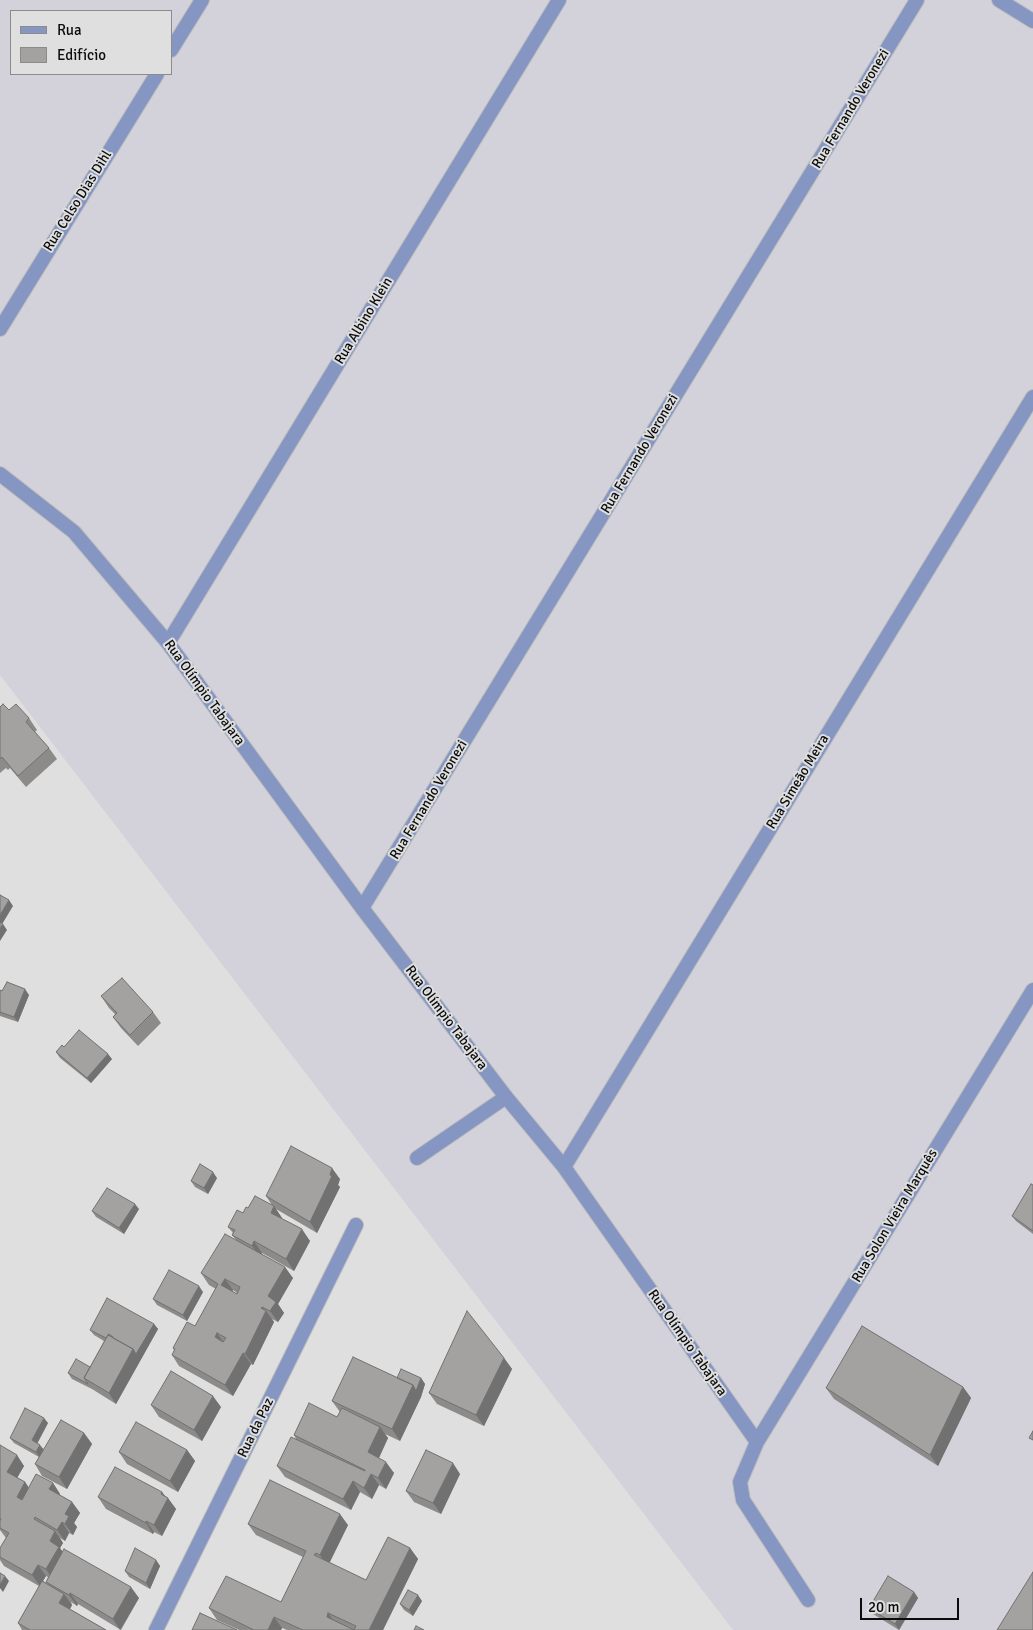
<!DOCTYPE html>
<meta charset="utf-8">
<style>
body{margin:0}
#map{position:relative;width:1033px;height:1630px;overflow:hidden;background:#dfdfe0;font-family:Signika,sans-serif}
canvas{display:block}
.legend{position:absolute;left:10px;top:10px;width:162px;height:65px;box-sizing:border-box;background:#dfdfe0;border:1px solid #8b8b8b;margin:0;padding:6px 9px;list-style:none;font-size:15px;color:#0c0c0c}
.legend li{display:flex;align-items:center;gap:10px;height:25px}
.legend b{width:25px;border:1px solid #8b8b8b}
.scale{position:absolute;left:860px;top:1598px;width:99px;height:22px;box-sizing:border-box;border:2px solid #0c0c0c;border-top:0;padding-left:6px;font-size:15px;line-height:18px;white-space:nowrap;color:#0c0c0c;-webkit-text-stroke:4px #dfdfe0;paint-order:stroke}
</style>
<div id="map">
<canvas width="1033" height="1630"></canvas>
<ul class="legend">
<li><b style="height:6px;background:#8496c1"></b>Rua</li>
<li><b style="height:14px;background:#a3a2a1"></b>Edifício</li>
</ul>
<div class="scale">20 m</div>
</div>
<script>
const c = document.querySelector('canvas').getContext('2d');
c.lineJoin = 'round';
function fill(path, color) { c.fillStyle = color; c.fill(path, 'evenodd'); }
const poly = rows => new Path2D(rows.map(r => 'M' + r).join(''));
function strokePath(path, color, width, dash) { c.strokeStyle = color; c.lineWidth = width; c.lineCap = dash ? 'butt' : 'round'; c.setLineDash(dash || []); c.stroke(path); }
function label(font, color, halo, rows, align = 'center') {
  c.font = font + ' Signika,sans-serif'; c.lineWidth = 4; c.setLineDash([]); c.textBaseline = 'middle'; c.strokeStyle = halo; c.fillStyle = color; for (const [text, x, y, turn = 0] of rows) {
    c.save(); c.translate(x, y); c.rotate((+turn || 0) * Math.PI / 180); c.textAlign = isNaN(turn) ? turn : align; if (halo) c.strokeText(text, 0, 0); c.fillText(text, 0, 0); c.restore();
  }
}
fill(poly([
 [0,0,1033,0,1033,1630,733,1630,0,675],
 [11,11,171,11,171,74,11,74]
]), '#d3d2db');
const minor = poly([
 [999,0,1033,21],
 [171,50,202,0],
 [0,329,157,74],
 [0,474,74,532,168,643,362,908,506,1097,564,1167,757,1442,740,1482,743,1500,808,1600],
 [168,643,559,0],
 [362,908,917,0],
 [417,1158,506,1097],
 [564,1167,1033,397],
 [757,1442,1033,990],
 [156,1630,356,1225]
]);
strokePath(minor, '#bdbdbe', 16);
strokePath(minor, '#8496c1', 14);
fill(poly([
 [0,707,29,718,37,730,35,732,49,748,57,759,26,787,10,768,8,770,6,768,0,773],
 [0,990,29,995,18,1022,0,1016],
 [101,996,153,1012,161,1023,138,1046,121,1028,113,1017,115,1014,109,1008],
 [64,1047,112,1059,91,1083,60,1058,56,1052],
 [217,1178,208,1194,195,1187,191,1181],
 [340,1179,338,1185,340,1187,317,1233,276,1209,282,1218,282,1219,310,1241,294,1271,262,1253,261,1254,293,1278,278,1304,284,1313,278,1322,272,1319,274,1322,253,1365,251,1364,233,1396,179,1366,172,1355,174,1350,173,1348,195,1326,216,1289,209,1285,201,1273,236,1240,232,1235,233,1233,228,1227,248,1208,272,1205,266,1196],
 [233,1290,237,1293,237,1294,232,1292],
 [1033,1185,1033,1234,1016,1221,1012,1216],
 [139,1209,124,1234,96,1217,92,1211],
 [203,1292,187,1321,157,1305,153,1299],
 [154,1324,158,1329,116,1404,92,1389,72,1379,68,1373,90,1367,104,1341,94,1335,90,1330],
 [504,1358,512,1369,484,1426,437,1404,429,1393],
 [397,1378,421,1378,425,1384,421,1397,400,1441,385,1434,388,1438,379,1458,394,1473,386,1489,379,1485,372,1499,360,1492,351,1510,285,1477,277,1466,296,1439,294,1435,337,1417,340,1412,332,1401],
 [963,1387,971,1398,938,1466,834,1399,826,1388],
 [151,1405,221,1407,202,1441,159,1417],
 [48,1423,37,1443,43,1449,84,1433,92,1444,67,1489,42,1476,35,1464,39,1457,14,1443,10,1438],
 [0,1445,24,1466,17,1478,25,1482,29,1488,53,1483,60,1494,60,1495,72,1502,80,1513,74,1523,77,1527,73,1535,69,1533,65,1541,60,1538,63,1543,60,1548,62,1552,139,1598,121,1630,78,1604,77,1606,71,1602,72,1605,70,1609,106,1630,22,1630,18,1623,39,1586,4,1566,0,1560,0,1548,6,1538,0,1530],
 [46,1576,48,1577,46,1582,48,1584,43,1581],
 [187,1450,195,1461,178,1492,127,1464,119,1452],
 [460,1474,441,1514,414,1502,406,1491],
 [162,1492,176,1509,162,1536,154,1532,153,1534,106,1509,98,1497],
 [248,1524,348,1525,329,1563,366,1580,410,1548,418,1559,383,1630,287,1630,282,1628,281,1630,239,1630,217,1620,209,1608,281,1602,303,1557,256,1535],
 [156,1560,160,1566,150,1589,129,1577,125,1571],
 [914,1592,918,1598,899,1630,873,1614,869,1608],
 [422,1601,413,1616,404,1610,400,1604]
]), '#8c8b8a');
fill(poly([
 [9,900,13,906,1,926,0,925,0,915],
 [3,924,7,930,0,941,0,929],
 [25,989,29,995,18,1022,14,1017],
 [108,1054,112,1059,91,1083,87,1078],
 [332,1168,340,1179,338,1185,340,1187,317,1233,310,1222],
 [213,1172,217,1178,208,1194,204,1188],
 [135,1204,139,1209,124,1234,119,1228],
 [274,1206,282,1218,279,1224,271,1213],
 [302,1229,310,1241,294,1271,286,1259],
 [254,1241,262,1253,260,1257,252,1246],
 [285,1267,293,1278,278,1304,284,1313,278,1322,270,1311,268,1296],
 [225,1279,233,1290,229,1296,221,1285],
 [199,1286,203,1292,187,1321,183,1315],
 [262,1307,266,1312,266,1311,274,1322,253,1365,245,1354,261,1308],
 [154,1324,158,1329,116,1404,109,1393,133,1349],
 [217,1333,225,1345,215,1337],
 [243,1353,251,1364,233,1396,225,1385],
 [504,1358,512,1369,484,1426,476,1415],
 [421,1378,425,1384,421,1397,400,1441,392,1429,413,1385],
 [963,1387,971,1398,938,1466,930,1455],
 [213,1396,221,1407,202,1441,194,1430],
 [44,1418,48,1423,36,1446,32,1440],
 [380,1427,388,1438,376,1464,368,1452],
 [84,1433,92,1444,67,1489,59,1477],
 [40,1445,44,1450,40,1458,36,1452],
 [187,1450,195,1461,178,1492,170,1481],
 [17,1455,24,1466,14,1483,7,1472],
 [386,1462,394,1473,386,1489,378,1478],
 [453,1463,460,1474,441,1514,433,1503],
 [371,1474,379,1485,372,1499,364,1488],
 [353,1481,360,1492,351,1510,343,1499],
 [25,1482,33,1494,24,1508,17,1497],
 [53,1483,60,1494,57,1500,49,1489],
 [162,1492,167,1500,168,1498,176,1509,162,1536,154,1525],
 [72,1502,80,1513,74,1523,77,1527,73,1535,65,1524,65,1514],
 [340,1514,348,1525,328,1566,320,1555],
 [146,1521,154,1532,153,1534,146,1523],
 [62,1522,69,1533,65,1541,57,1530],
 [55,1531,63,1543,60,1548,67,1558,53,1580,46,1569,50,1541],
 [410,1548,418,1559,383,1630,369,1630],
 [156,1560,160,1566,150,1589,146,1583],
 [38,1565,46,1576,40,1586,32,1575],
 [5,1576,9,1581,3,1592,0,1588,0,1585],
 [131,1587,139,1598,120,1630,113,1619],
 [914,1592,918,1598,899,1630,895,1624],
 [70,1593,78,1604,77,1606,69,1595],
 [64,1594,72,1605,67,1615,59,1603],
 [418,1595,422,1601,413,1616,409,1610],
 [328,1613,336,1624,327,1617],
 [274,1617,282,1628,281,1630,268,1630]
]), '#727171');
const building = poly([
 [3,704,9,710,16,704,29,718,26,722,49,748,18,776,2,757,0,759,0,707,3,704],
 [0,895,9,900,0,915,0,895],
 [0,922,3,924,0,929,0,922],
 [122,978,153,1012,130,1035,113,1017,117,1013,101,996,122,978],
 [7,982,25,989,14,1017,0,1012,0,990,2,991,7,982],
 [79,1030,108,1054,87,1078,56,1052,62,1045,64,1047,79,1030],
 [291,1146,332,1168,330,1175,332,1176,310,1222,266,1196,291,1146],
 [200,1164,213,1172,204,1188,191,1181,200,1164],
 [1031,1184,1033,1185,1033,1231,1012,1216,1031,1184],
 [107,1188,135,1204,119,1228,92,1211,107,1188],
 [255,1196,274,1206,271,1213,302,1229,286,1259,254,1241,252,1246,232,1235,235,1230,228,1227,237,1210,243,1213,246,1207,248,1208,255,1196],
 [225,1234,285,1267,268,1296,276,1302,270,1311,262,1307,261,1308,266,1311,245,1354,243,1353,225,1385,172,1355,175,1349,173,1348,187,1322,195,1326,218,1284,201,1273,225,1234],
 [225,1279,240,1287,237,1294,221,1285,225,1279],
 [217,1333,226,1338,223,1342,215,1337,217,1333],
 [169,1270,199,1286,183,1315,153,1299,169,1270],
 [107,1298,154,1324,136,1354,133,1349,113,1338,113,1337,109,1334,106,1338,90,1330,107,1298],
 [467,1311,504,1358,476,1415,429,1393,467,1311],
 [862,1326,963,1387,930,1455,826,1388,862,1326],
 [108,1335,133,1349,109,1393,84,1378,108,1335],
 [353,1357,413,1385,392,1429,332,1401,353,1357],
 [76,1359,90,1367,84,1378,88,1384,68,1373,76,1359],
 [401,1369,421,1378,416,1391,413,1385,397,1378,401,1369],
 [171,1371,213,1396,194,1430,151,1405,171,1371],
 [309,1403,337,1417,342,1408,380,1427,368,1452,386,1462,378,1478,371,1474,364,1488,353,1481,343,1499,277,1466,291,1437,365,1471,365,1470,294,1435,309,1403],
 [25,1408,44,1418,32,1440,40,1445,36,1452,10,1438,25,1408],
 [61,1420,84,1433,59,1477,35,1464,61,1420],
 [136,1422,187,1450,170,1481,119,1452,136,1422],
 [1033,1431,1033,1440,1029,1438,1033,1431],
 [0,1445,17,1455,7,1472,25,1482,17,1497,22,1500,36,1474,53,1483,49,1489,72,1502,65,1514,69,1516,65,1524,62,1522,57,1530,35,1517,34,1519,55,1531,50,1541,59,1547,46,1569,38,1565,32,1575,0,1557,0,1548,9,1533,0,1528,0,1521,1,1519,0,1519,0,1445],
 [426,1450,453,1463,433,1503,406,1491,426,1450],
 [115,1467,162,1492,161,1494,168,1498,154,1525,146,1521,146,1523,98,1497,115,1467],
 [270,1480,340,1514,320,1555,316,1553,314,1555,366,1580,388,1537,410,1548,369,1630,303,1630,274,1617,268,1630,254,1630,209,1608,226,1576,281,1602,306,1551,248,1524,270,1480],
 [328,1613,356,1626,354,1630,327,1617,328,1613],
 [135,1548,156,1560,146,1583,125,1571,135,1548],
 [64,1549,131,1587,113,1619,70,1593,69,1595,46,1582,64,1549],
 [1033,1572,1033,1630,997,1630,1033,1572],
 [0,1573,5,1576,0,1585,0,1573],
 [888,1576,914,1592,895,1624,869,1608,888,1576],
 [42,1581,64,1594,59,1603,106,1630,30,1630,18,1623,42,1581],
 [408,1590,418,1595,409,1610,400,1604,408,1590],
 [200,1613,237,1630,192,1630,200,1613],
 [416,1626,424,1630,414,1630,416,1626]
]);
fill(building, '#a3a2a1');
strokePath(building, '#727171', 1);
label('14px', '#0c0c0c', '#dfdfe0', [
 ["Rua Fernando Veronezi",851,109,-59],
 ["Rua Celso Dias Dihl",78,201,-58],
 ["Rua Albino Klein",364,321,-59],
 ["Rua Fernando Veronezi",640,454,-59],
 ["Rua Olímpio Tabajara",204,693,54],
 ["Rua Simeão Meira",798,782,-59],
 ["Rua Fernando Veronezi",429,800,-59],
 ["Rua Olímpio Tabajara",446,1018,53],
 ["Rua Solon Vieira Marquês",895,1216,-59],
 ["Rua Olímpio Tabajara",687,1343,55],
 ["Rua da Paz",256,1428,-64]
]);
</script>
